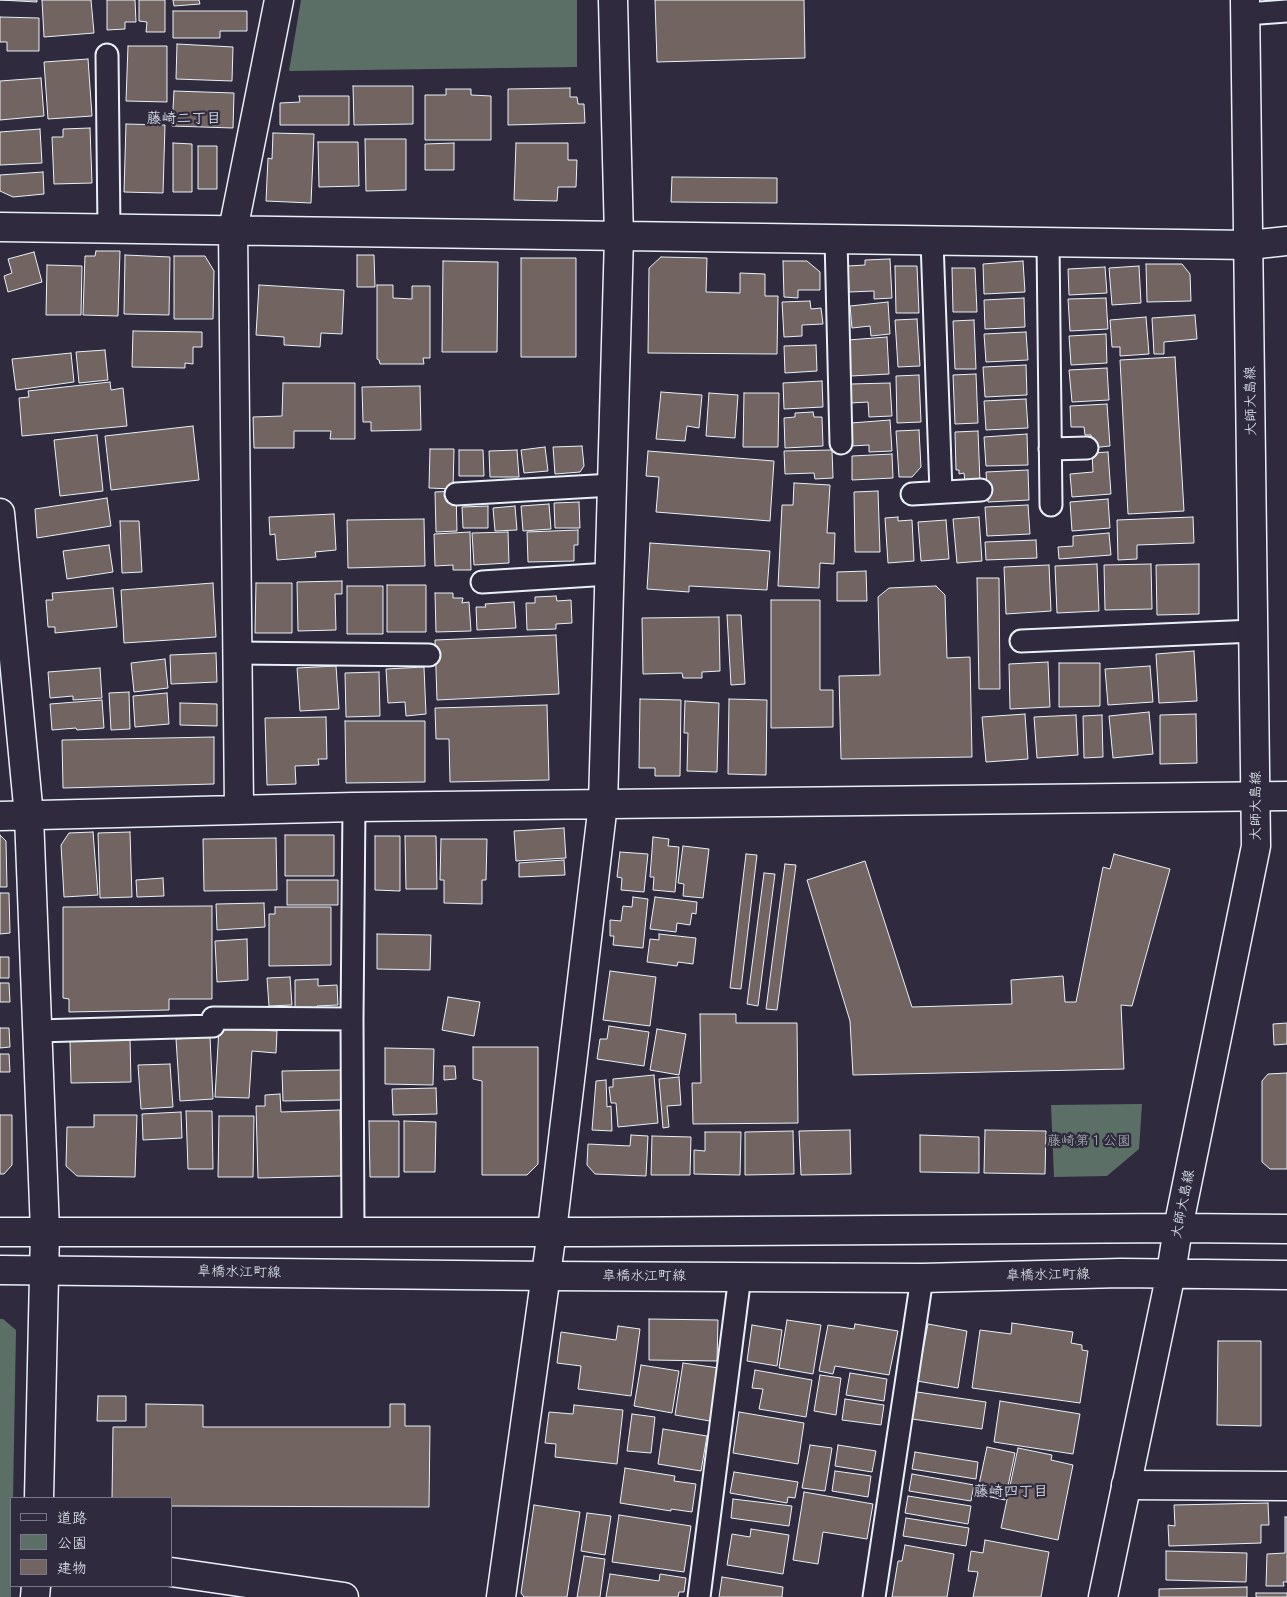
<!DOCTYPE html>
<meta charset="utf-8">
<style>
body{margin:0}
#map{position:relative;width:1287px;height:1597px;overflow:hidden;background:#2f2a3d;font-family:"Comic Neue","Klee One",sans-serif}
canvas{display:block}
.legend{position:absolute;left:10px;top:1497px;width:162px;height:90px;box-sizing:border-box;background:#2f2a3d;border:1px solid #797a88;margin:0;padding:6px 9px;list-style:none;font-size:15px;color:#e8f1f8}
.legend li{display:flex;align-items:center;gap:10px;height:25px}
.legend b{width:25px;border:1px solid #797a88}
</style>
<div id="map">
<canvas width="1287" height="1597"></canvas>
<ul class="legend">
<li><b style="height:6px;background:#2f2a3d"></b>道路</li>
<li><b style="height:14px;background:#5c6f67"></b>公園</li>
<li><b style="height:14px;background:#726460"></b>建物</li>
</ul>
</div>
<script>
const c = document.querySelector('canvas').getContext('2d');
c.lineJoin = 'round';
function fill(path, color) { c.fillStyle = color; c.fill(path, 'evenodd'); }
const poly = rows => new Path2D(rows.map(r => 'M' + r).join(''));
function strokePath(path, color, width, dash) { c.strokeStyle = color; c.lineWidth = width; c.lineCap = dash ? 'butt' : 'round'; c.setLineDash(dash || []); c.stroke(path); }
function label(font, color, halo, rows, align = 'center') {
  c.font = font + ' "Comic Neue","Klee One",sans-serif'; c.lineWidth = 4.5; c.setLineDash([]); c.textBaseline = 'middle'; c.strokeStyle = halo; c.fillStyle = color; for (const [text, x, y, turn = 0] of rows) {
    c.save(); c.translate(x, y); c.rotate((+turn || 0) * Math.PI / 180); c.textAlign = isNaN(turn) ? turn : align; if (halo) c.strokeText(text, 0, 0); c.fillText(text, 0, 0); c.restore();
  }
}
fill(poly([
 [301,0,577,0,577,67,289,71],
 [1142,1104,1139,1149,1107,1176,1054,1177,1051,1105],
 [0,1319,3,1319,16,1330,13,1498,11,1498,11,1597,0,1597]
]), '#5c6f67');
const building = poly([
 [0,0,37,0,37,2,0,0],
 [42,0,91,0,94,33,44,37,42,0],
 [107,0,135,0,136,22,125,22,125,29,107,30,107,0],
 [139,0,165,0,165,32,146,32,147,22,139,21,139,0],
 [173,0,199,0,200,4,174,6,173,0],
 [655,0,804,0,805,58,657,62,655,0],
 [173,11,247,11,247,31,220,31,220,38,173,38,173,11],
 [0,17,39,18,39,51,7,51,7,42,0,42,0,17],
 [177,44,233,47,232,81,176,79,177,44],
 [128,46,167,46,167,102,126,101,128,46],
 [88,59,92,116,48,119,44,62,88,59],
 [41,78,44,116,0,120,0,81,41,78],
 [353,86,413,86,413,124,354,125,353,86],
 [570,88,570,97,577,97,578,104,584,104,585,123,508,125,508,89,570,88],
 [446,89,471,89,471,95,491,96,491,140,425,140,425,95,446,95,446,89],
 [174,91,234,93,233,128,172,126,174,91],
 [299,96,349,96,349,125,280,125,280,103,300,102,299,96],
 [126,124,165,125,163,193,124,192,126,124],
 [90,128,92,183,54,184,52,137,63,137,63,129,90,128],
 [40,129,42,163,0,165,0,132,40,129],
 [273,133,314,134,311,203,266,201,268,158,272,159,273,133],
 [365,139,406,139,406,190,366,191,365,139],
 [318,142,358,142,359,186,319,187,318,142],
 [173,143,192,144,192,192,173,192,173,143],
 [454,143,454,170,425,170,425,144,454,143],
 [516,143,568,143,568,160,577,160,576,187,558,187,557,201,514,200,516,143],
 [198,146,217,146,217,189,198,189,198,146],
 [43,172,44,194,13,197,0,191,0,175,43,172],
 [672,177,777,178,777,203,671,202,672,177],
 [96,251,120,251,118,316,83,315,85,256,95,256,96,251],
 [34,252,42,282,8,292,4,276,12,273,8,259,34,252],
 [125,255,170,257,169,315,124,314,125,255],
 [357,255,374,255,375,287,357,287,357,255],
 [174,256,205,256,214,271,213,319,174,319,174,256],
 [661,257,707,258,706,292,740,293,740,273,765,274,765,296,778,296,777,354,648,353,649,268,661,257],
 [521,258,576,258,576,357,521,357,521,258],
 [890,259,892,298,874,299,874,291,849,292,848,266,865,265,865,260,890,259],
 [443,261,498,262,497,352,442,352,443,261],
 [783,261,807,261,820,272,820,290,798,290,798,298,784,297,783,261],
 [1023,261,1025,292,984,294,983,264,1023,261],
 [1146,264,1182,264,1190,274,1191,301,1147,302,1146,264],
 [47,265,82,266,81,315,46,315,47,265],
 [895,266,917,266,919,313,896,313,895,266],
 [1139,266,1141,303,1112,305,1109,268,1139,266],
 [1105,267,1107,293,1069,295,1068,269,1105,267],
 [952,268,975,268,977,312,953,312,952,268],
 [259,285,344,290,342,334,321,333,320,347,284,345,284,337,256,335,259,285],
 [377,285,393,285,393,298,412,299,412,286,430,286,430,358,423,358,424,364,380,364,379,360,377,359,377,285],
 [1024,298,1025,327,985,329,984,300,1024,298],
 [1106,298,1108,329,1070,331,1068,299,1106,298],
 [810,301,811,309,821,308,823,324,802,325,802,336,784,337,782,302,810,301],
 [888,302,890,334,871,336,870,326,852,328,850,306,888,302],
 [1195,315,1197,339,1164,342,1164,354,1154,354,1152,318,1195,315],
 [1146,317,1149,354,1120,356,1120,347,1112,347,1110,320,1146,317],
 [917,319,920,366,898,367,895,320,917,319],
 [974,320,976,369,955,369,953,321,974,320],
 [133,331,202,332,202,347,193,347,193,364,185,363,185,368,132,367,133,331],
 [1026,332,1028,360,986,362,984,334,1026,332],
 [1106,334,1107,363,1071,365,1069,336,1106,334],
 [887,337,889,374,851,376,848,340,887,337],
 [816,345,817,371,785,373,784,346,816,345],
 [105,350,108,380,79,383,76,352,105,350],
 [71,353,74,382,16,390,12,359,71,353],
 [1175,357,1184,511,1128,514,1120,360,1175,357],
 [1026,365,1027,395,985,397,983,367,1026,365],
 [1107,368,1109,400,1072,402,1069,370,1107,368],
 [976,374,978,423,955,424,953,375,976,374],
 [919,375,921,422,897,423,896,376,919,375],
 [822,381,823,407,784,409,783,383,822,381],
 [110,382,111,390,123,388,127,426,22,436,19,398,29,397,28,391,110,382],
 [283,383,355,383,355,439,330,439,331,431,294,431,294,448,254,448,253,417,282,416,283,383],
 [890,383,892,416,869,417,868,402,851,403,851,384,890,383],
 [420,386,421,430,371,431,371,422,363,422,362,387,420,386],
 [661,392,702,395,699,428,687,426,685,441,656,439,661,392],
 [709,393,738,395,735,438,706,436,709,393],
 [744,393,779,393,778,447,743,447,744,393],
 [1026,399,1028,428,986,430,984,401,1026,399],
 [1107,404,1110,446,1091,448,1091,435,1085,435,1084,427,1071,427,1070,406,1107,404],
 [813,412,814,417,822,417,823,446,785,448,784,418,795,417,795,413,813,412],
 [890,420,892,451,869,452,869,445,852,446,851,423,890,420],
 [193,426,199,480,111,490,105,436,193,426],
 [919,430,921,467,912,477,899,477,896,431,919,430],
 [978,431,980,482,965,482,964,473,959,474,959,470,956,470,955,432,978,431],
 [1027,434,1028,465,986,466,984,437,1027,434],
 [97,435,103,491,60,496,54,440,97,435],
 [582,446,584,466,580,472,555,474,553,447,582,446],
 [545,447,548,471,524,473,521,450,545,447],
 [430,449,454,449,453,489,429,488,430,449],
 [459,450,483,450,484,476,459,476,459,450],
 [517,450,519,477,490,477,489,451,517,450],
 [832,450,833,478,815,479,814,473,785,474,784,451,832,450],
 [648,451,774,461,770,521,656,512,659,477,646,476,648,451],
 [1108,452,1111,494,1072,497,1070,474,1093,472,1092,453,1108,452],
 [892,454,893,478,852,480,852,456,892,454],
 [1028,470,1029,500,988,502,986,472,1028,470],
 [794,483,830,485,827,533,835,533,834,564,820,563,819,588,778,586,782,505,793,505,794,483],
 [456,491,457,531,436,532,435,492,456,491],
 [878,491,880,552,855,552,854,492,878,491],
 [107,498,111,526,37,538,35,509,107,498],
 [1108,499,1110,528,1072,531,1070,502,1108,499],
 [579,502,580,528,555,528,554,503,579,502],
 [549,504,551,529,523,531,521,506,549,504],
 [1028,505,1030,534,987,536,985,507,1028,505],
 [488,506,488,528,463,528,462,507,488,506],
 [515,506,517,530,495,531,493,508,515,506],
 [334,514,336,550,315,552,316,557,277,560,275,534,270,535,269,517,334,514],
 [898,517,898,521,912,520,914,561,888,563,885,518,898,517],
 [979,517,982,561,957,563,953,519,979,517],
 [1193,517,1194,543,1137,545,1137,559,1118,560,1117,520,1193,517],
 [424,519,425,566,348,568,347,520,424,519],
 [946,520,949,559,921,561,918,522,946,520],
 [120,521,139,521,142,572,122,573,120,521],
 [578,530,578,545,574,545,574,561,528,562,527,532,578,530],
 [470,532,471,570,453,570,453,565,435,566,434,534,470,532],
 [508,532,509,563,474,565,472,533,508,532],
 [1109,533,1111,555,1059,559,1058,547,1073,546,1073,536,1109,533],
 [1036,540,1037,558,986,560,985,542,1036,540],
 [650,543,770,551,767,590,689,586,689,592,647,589,650,543],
 [109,545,113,572,67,579,63,551,109,545],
 [1097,564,1099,611,1057,613,1055,566,1097,564],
 [1151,564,1152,609,1105,610,1104,565,1151,564],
 [1199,564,1199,614,1157,615,1156,565,1199,564],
 [1049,565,1051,611,1006,614,1004,567,1049,565],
 [866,571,867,601,837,601,837,572,866,571],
 [977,578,999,578,1000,689,979,689,977,578],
 [342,581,342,594,335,594,336,630,298,631,297,582,342,581],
 [213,583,216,637,124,643,121,590,213,583],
 [256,583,292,583,292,633,255,633,256,583],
 [387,585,426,585,426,632,387,632,387,585],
 [347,586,383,586,383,634,347,634,347,586],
 [936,586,945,595,947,658,970,657,972,757,841,759,839,676,880,675,878,597,889,588,936,586],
 [113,588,117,627,55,633,55,627,48,627,46,600,53,600,52,593,113,588],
 [435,593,453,593,453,598,463,598,462,603,469,602,471,631,436,632,435,593],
 [556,596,557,601,571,600,572,623,556,624,556,629,527,630,526,603,535,603,535,597,556,596],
 [771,600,820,600,820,690,833,690,833,727,771,728,771,600],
 [514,602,516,628,477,630,476,607,486,607,485,604,514,602],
 [727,615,741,615,745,684,731,685,727,615],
 [719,617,720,671,702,672,702,678,683,678,682,673,643,674,642,618,719,617],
 [556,635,559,694,437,700,435,640,556,635],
 [1194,651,1197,701,1159,703,1156,654,1194,651],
 [216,653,217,682,171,684,170,655,216,653],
 [165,659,168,688,134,692,131,663,165,659],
 [1048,662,1050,707,1010,709,1009,664,1048,662],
 [1059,663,1100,663,1100,706,1059,707,1059,663],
 [336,666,339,709,300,711,297,668,336,666],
 [1150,666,1153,702,1108,705,1105,669,1150,666],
 [424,667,426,714,406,716,405,702,388,703,386,669,424,667],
 [100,668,102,698,73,700,73,696,50,698,48,672,100,668],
 [379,672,380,716,346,717,345,673,379,672],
 [129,692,130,729,111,730,109,693,129,692],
 [167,693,169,724,135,727,133,696,167,693],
 [640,699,681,700,680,776,655,776,655,768,639,768,640,699],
 [729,699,767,700,766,775,728,774,729,699],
 [102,700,104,728,77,730,76,728,52,730,50,704,102,700],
 [685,701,719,703,717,772,687,771,688,733,684,733,685,701],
 [180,703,217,704,217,726,180,725,180,703],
 [547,705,549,780,450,782,449,739,436,739,435,708,547,705],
 [1149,712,1153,754,1113,758,1109,716,1149,712],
 [1025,714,1028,759,986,762,982,717,1025,714],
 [1196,714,1197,763,1160,764,1160,715,1196,714],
 [1076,715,1078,755,1037,758,1034,717,1076,715],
 [1102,715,1103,757,1084,758,1083,716,1102,715],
 [326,717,327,759,318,759,319,765,295,766,296,784,267,785,265,718,326,717],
 [345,721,425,721,425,782,346,783,345,721],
 [214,737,214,784,63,788,62,740,214,737],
 [564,828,566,858,516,861,514,831,564,828],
 [93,832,98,895,64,897,61,845,69,833,93,832],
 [130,832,132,897,100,898,98,833,130,832],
 [0,835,6,841,7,887,0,887,0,835],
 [285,835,334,835,334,876,285,876,285,835],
 [375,836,400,836,400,891,375,890,375,836],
 [405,836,436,836,437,889,406,889,405,836],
 [653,837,669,839,668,846,679,847,675,892,653,890,654,877,650,877,653,837],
 [276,838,277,890,204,891,203,839,276,838],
 [441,839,487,839,486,880,482,880,482,904,444,903,444,880,440,880,441,839],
 [683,846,709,849,703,898,683,896,684,884,678,883,683,846],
 [620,852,648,854,644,892,621,890,622,878,617,877,620,852],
 [746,854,757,855,741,989,730,988,746,854],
 [1114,854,1170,869,1132,1006,1121,1005,1124,1069,853,1075,850,1021,807,880,865,861,912,1007,1012,1004,1011,980,1063,976,1065,1002,1076,1002,1103,867,1110,869,1114,854],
 [564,860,565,875,519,877,519,863,564,860],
 [785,864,796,865,777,1010,766,1009,785,864],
 [764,873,775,874,758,1006,747,1004,764,873],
 [163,878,164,896,137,897,136,880,163,878],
 [287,880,338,880,338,905,287,905,287,880],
 [0,893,9,893,10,933,0,934,0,893],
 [633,897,648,899,643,948,613,945,614,936,610,936,610,920,621,921,623,906,632,907,633,897],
 [655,897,697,902,696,914,692,913,690,925,677,923,676,932,650,929,655,897],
 [264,903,265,927,217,930,216,904,264,903],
 [212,906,212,999,169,999,169,1010,69,1012,69,999,63,998,63,907,212,906],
 [275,907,331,907,331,965,269,966,269,914,275,914,275,907],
 [377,934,431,935,430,970,377,969,377,934],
 [659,934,696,938,693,964,678,962,677,966,647,962,650,939,659,940,659,934],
 [247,939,248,980,217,982,215,941,247,939],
 [0,957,9,957,9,978,0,978,0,957],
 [610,971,656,977,650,1026,603,1020,610,971],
 [290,977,292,1005,269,1006,267,978,290,977],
 [318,979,318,986,337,985,338,1005,317,1006,318,1009,295,1010,295,980,318,979],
 [0,983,9,983,10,1002,0,1002,0,983],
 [448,997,480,1002,474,1036,442,1030,448,997],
 [700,1014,736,1014,736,1023,797,1023,798,1123,693,1124,692,1083,701,1083,700,1014],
 [1287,1023,1287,1044,1274,1045,1273,1024,1287,1023],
 [609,1026,649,1032,644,1066,597,1059,600,1039,607,1039,609,1026],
 [0,1028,9,1028,10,1047,0,1048,0,1028],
 [219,1028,277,1031,276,1053,252,1051,249,1098,215,1097,219,1028],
 [657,1029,686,1034,679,1075,650,1070,657,1029],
 [210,1037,213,1099,180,1101,176,1039,210,1037],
 [130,1038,131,1082,71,1083,70,1040,130,1038],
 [473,1047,538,1047,538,1164,527,1175,482,1175,482,1081,473,1079,473,1047],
 [385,1048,434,1049,433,1085,385,1084,385,1048],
 [0,1054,9,1054,10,1072,0,1072,0,1054],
 [170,1064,173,1107,141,1109,138,1065,170,1064],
 [444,1066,455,1066,456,1079,444,1080,444,1066],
 [341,1070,341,1100,283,1101,282,1071,341,1070],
 [1287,1073,1287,1169,1270,1169,1262,1162,1262,1081,1268,1074,1287,1073],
 [654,1075,658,1123,618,1127,616,1103,611,1103,609,1087,613,1087,613,1079,654,1075],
 [679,1077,681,1105,667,1106,669,1127,663,1128,659,1079,679,1077],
 [606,1080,607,1107,611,1106,612,1131,592,1130,596,1081,606,1080],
 [436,1088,437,1114,393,1115,392,1089,436,1088],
 [280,1094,281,1112,340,1110,341,1176,258,1178,256,1106,265,1106,265,1095,280,1094],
 [186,1111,212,1111,213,1169,188,1169,186,1111],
 [181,1112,182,1138,143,1140,142,1114,181,1112],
 [0,1115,12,1115,12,1165,4,1174,0,1174,0,1115],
 [94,1115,137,1115,135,1177,77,1176,66,1166,67,1127,94,1127,94,1115],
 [219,1116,254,1116,253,1177,218,1177,219,1116],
 [369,1121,399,1121,399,1177,370,1177,369,1121],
 [404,1121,436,1122,435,1172,404,1172,404,1121],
 [850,1130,851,1174,801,1175,799,1131,850,1130],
 [985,1130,1046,1131,1045,1174,984,1173,985,1130],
 [793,1131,794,1174,745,1175,745,1132,793,1131],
 [705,1132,741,1132,740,1175,694,1174,694,1150,705,1151,705,1132],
 [631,1135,648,1136,646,1176,595,1174,587,1165,588,1144,630,1146,631,1135],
 [920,1135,979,1137,979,1173,920,1172,920,1135],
 [652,1136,691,1137,690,1175,651,1175,652,1136],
 [649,1319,718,1320,717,1361,649,1360,649,1319],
 [787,1320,821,1325,813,1374,779,1368,787,1320],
 [1012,1323,1073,1332,1071,1343,1082,1345,1082,1350,1088,1351,1080,1403,972,1388,980,1330,1011,1334,1012,1323],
 [855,1324,898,1331,889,1375,835,1366,833,1374,819,1371,828,1325,854,1329,855,1324],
 [928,1324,967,1331,958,1388,917,1381,928,1324],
 [752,1325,782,1330,777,1366,747,1361,752,1325],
 [618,1326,640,1329,631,1396,578,1389,581,1366,557,1363,561,1332,616,1340,618,1326],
 [1218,1341,1261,1341,1261,1426,1217,1425,1218,1341],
 [683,1363,719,1368,710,1421,675,1415,683,1363],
 [641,1365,679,1371,672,1413,634,1406,641,1365],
 [755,1370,812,1380,806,1417,759,1409,763,1389,752,1388,755,1370],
 [850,1373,887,1379,884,1401,846,1395,850,1373],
 [820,1375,841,1378,836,1415,814,1411,820,1375],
 [917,1392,986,1402,982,1429,912,1419,917,1392],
 [98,1396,126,1396,126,1421,97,1421,98,1396],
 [845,1399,884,1405,881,1425,842,1420,845,1399],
 [1000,1401,1080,1414,1073,1454,994,1442,1000,1401],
 [146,1404,203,1405,203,1427,390,1427,390,1404,405,1404,405,1426,430,1426,429,1507,171,1506,171,1498,112,1498,113,1427,146,1427,146,1404],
 [574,1405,623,1410,617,1464,555,1457,556,1444,545,1443,549,1412,573,1414,574,1405],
 [739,1412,804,1423,798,1464,733,1453,739,1412],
 [632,1414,655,1417,651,1453,627,1451,632,1414],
 [663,1429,707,1436,701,1471,658,1464,663,1429],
 [810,1445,832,1448,825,1491,802,1488,810,1445],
 [838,1445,876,1451,872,1472,835,1466,838,1445],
 [987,1447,1015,1453,1005,1500,977,1494,987,1447],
 [1018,1448,1052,1455,1051,1460,1073,1465,1058,1540,1001,1528,1018,1448],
 [915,1452,978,1462,976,1479,912,1469,915,1452],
 [625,1468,675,1476,674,1481,696,1484,692,1512,671,1509,671,1511,620,1503,625,1468],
 [835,1471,871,1476,868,1497,832,1491,835,1471],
 [734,1472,798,1482,795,1498,788,1497,787,1503,730,1493,734,1472],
 [912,1474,974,1485,971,1501,909,1491,912,1474],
 [804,1492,873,1504,867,1539,823,1532,818,1564,793,1560,804,1492],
 [908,1496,971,1506,968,1524,905,1513,908,1496],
 [733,1499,792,1506,789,1526,731,1518,733,1499],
 [1268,1503,1269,1525,1261,1525,1261,1543,1169,1546,1168,1525,1175,1526,1174,1505,1268,1503],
 [534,1505,580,1512,567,1597,524,1597,521,1593,534,1505],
 [587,1513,611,1516,605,1555,581,1551,587,1513],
 [619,1515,691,1526,684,1572,612,1562,619,1515],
 [1285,1517,1287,1517,1287,1582,1283,1582,1284,1586,1266,1586,1267,1554,1285,1553,1285,1517],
 [906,1518,969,1528,966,1546,903,1536,906,1518],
 [751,1529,789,1535,783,1574,727,1565,732,1534,750,1537,751,1529],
 [985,1540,1049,1552,1041,1597,973,1597,978,1572,968,1571,971,1551,983,1553,985,1540],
 [905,1545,954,1554,947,1597,892,1597,898,1561,902,1561,905,1545],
 [1166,1551,1247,1553,1246,1582,1166,1580,1166,1551],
 [584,1556,605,1559,600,1597,577,1597,584,1556],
 [610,1574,659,1581,660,1574,686,1578,684,1592,679,1592,678,1597,606,1597,610,1574],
 [722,1577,783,1587,782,1597,719,1597,722,1577],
 [1247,1587,1247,1597,1159,1597,1159,1589,1247,1587],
 [1256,1593,1287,1593,1287,1597,1256,1597,1256,1593]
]);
fill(building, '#726460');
strokePath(building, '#e8f1f8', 1);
const service = poly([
 [1246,14,1287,11],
 [107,55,109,229],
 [836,239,841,443],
 [932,241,941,492],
 [1048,243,1051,505],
 [1050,449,1087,448],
 [456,494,612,485],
 [912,494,981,490],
 [482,582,609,574],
 [1021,641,1254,631],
 [238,653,429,655],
 [37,1031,213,1026,213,1018,352,1019],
 [353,1232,352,1019,354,807],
 [699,1597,740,1276],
 [874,1597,922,1278]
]);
const minor = poly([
 [0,227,1249,245,1287,241],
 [0,513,29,816,45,1231,39,1498],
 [239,808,233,230,279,0],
 [0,816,354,807,1287,796],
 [1126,1485,1287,1486],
 [171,1572,344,1597],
 [35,1597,36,1586],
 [501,1597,552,1231,603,804,619,237,613,0]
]);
const tertiary = poly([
 [0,1232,593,1232,1178,1228,1287,1229],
 [0,1270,546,1276,922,1278,1121,1273,1287,1275],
 [1103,1597,1171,1273,1178,1228,1256,846,1245,0]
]);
strokePath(service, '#e8f1f8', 25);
strokePath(minor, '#e8f1f8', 31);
strokePath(tertiary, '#e8f1f8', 31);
strokePath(service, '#2f2a3d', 21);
strokePath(minor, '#2f2a3d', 28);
strokePath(tertiary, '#2f2a3d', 28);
label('14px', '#e8f1f8', '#2f2a3d', [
 ["大師大島線",1251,401,-91],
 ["大師大島線",1256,806,-90],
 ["大師大島線",1183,1204,-79],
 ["皐橋水江町線",239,1272,1],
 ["皐橋水江町線",1048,1275,-1],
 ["皐橋水江町線",644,1276]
]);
label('14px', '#a9b6b7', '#2f2a3d', [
 ["藤崎第１公園",1089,1141]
]);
label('15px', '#e8f1f8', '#2f2a3d', [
 ["藤崎二丁目",184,119],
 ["藤崎四丁目",1011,1492]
]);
</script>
